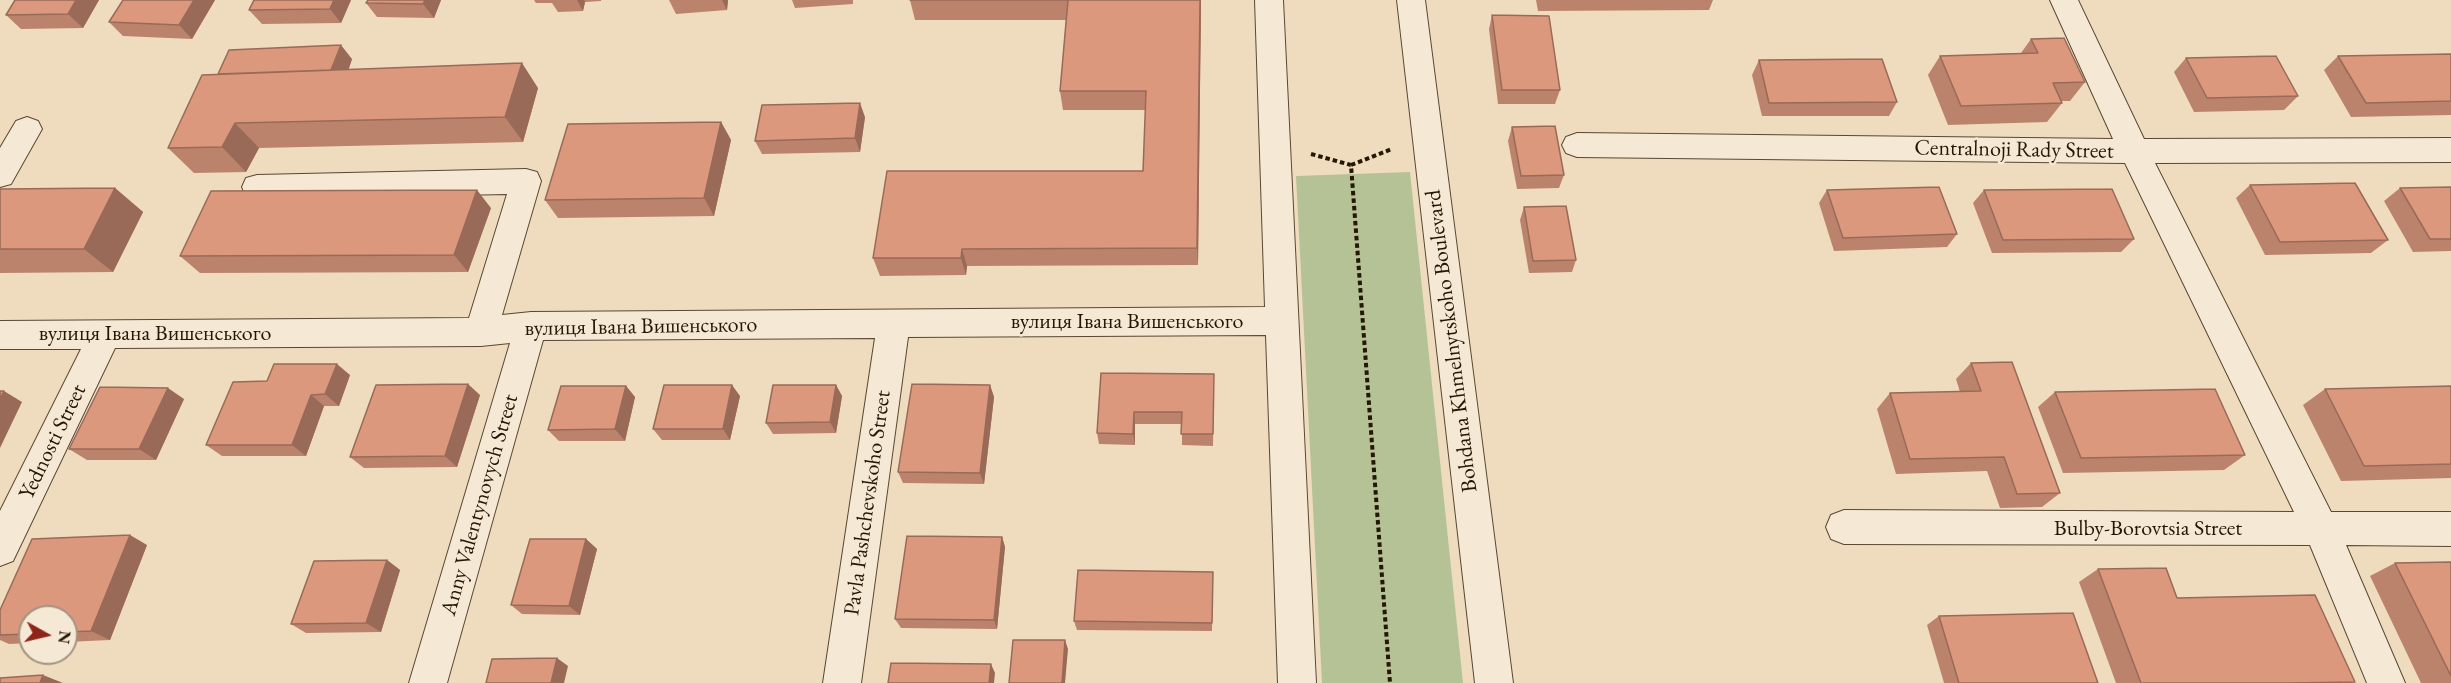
<!DOCTYPE html>
<meta charset="utf-8">
<style>
body{margin:0}
#map{position:relative;width:2451px;height:683px;overflow:hidden;background:#efdcbf;font-family:"EB Garamond",serif}
canvas{display:block}
.north{position:absolute;left:18px;top:605px;width:60px;height:60px;box-sizing:border-box;background:#f5e8d5;border:2px solid #a29481;border-radius:50%;rotate:98deg;font-size:16px;font-weight:700;line-height:24px;text-align:center;color:#251703}
.north::after{content:'';display:block;margin:auto;width:21px;height:27px;background:#8f2418;clip-path:polygon(50% 0,100% 100%,50% 72%,0 100%)}
</style>
<div id="map">
<canvas width="2451" height="683"></canvas>
<div class="north">N</div>
</div>
<script>
const c = document.querySelector('canvas').getContext('2d');
c.lineJoin = 'round';
function fill(path, color) { c.fillStyle = color; c.fill(path, 'evenodd'); }
const poly = rows => new Path2D(rows.map(r => 'M' + r).join(''));
function strokePath(path, color, width, dash) { c.strokeStyle = color; c.lineWidth = width; c.lineCap = dash ? 'butt' : 'round'; c.setLineDash(dash || []); c.stroke(path); }
function label(font, color, halo, rows, align = 'center') {
  c.font = font + ' "EB Garamond",serif'; c.lineWidth = 5; c.setLineDash([]); c.textBaseline = 'middle'; c.strokeStyle = halo; c.fillStyle = color; for (const [text, x, y, turn = 0] of rows) {
    c.save(); c.translate(x, y); c.rotate((+turn || 0) * Math.PI / 180); c.textAlign = isNaN(turn) ? turn : align; if (halo) c.strokeText(text, 0, 0); c.fillText(text, 0, 0); c.restore();
  }
}
fill(poly([
 [1410,172,1463,683,1322,683,1296,176]
]), '#b5c295');
const minor = poly([
 [1255,0,1283,0,1316,683,1278,683,1266,335,908,337,861,683,823,683,875,338,543,340,447,683,409,683,510,343,481,346,115,348,13,561,0,566,0,511,81,349,0,349,0,321,469,318,507,194,257,199,246,196,242,187,246,178,257,175,526,169,537,172,541,181,502,315,531,312,1265,307,1255,0],
 [1397,0,1425,0,1513,683,1475,683,1397,0],
 [2050,0,2078,0,2144,139,2451,138,2451,162,2155,163,2331,512,2451,512,2451,546,2346,545,2405,683,2367,683,2310,545,1844,544,1831,539,1826,527,1831,515,1844,510,2294,512,2125,163,1577,157,1566,153,1562,145,1566,137,1577,133,2113,139,2050,0],
 [27,117,38,121,42,129,11,184,0,187,0,148,16,121,27,117]
]);
strokePath(minor, '#584832', 2);
strokePath(poly([
 [1311,154,1351,165,1390,683],
 [1351,165,1392,149]
]), '#251703', 4, [4.5, 3]);
fill(minor, '#f5e8d5');
fill(poly([
 [99,0,83,28,21,29,6,15],
 [123,0,215,0,192,39,123,36,109,22],
 [254,0,351,0,341,23,262,24,249,10],
 [441,0,434,18,377,17,366,3],
 [534,0,601,0,601,1,585,2,583,11,558,12,552,3,536,3],
 [669,0,728,0,727,10,676,14],
 [792,0,853,0,853,4,795,8],
 [910,0,1201,0,1198,265,967,266,966,275,880,276,873,258,1143,171,1146,110,1063,110,1060,91,1066,20,915,20],
 [1536,0,1713,0,1709,10,1538,11],
 [1492,15,1560,90,1555,104,1498,104,1489,29],
 [2031,39,2085,82,2070,101,2061,101,2062,103,2047,122,1948,125,1928,75,1940,56,2021,53],
 [2451,54,2451,115,2351,117,2324,70,2338,56],
 [2186,58,2298,96,2284,110,2194,112,2174,72],
 [352,59,349,69,538,88,523,142,259,148,246,172,194,173,168,148,218,74],
 [1759,60,1897,102,1889,116,1762,116,1752,75],
 [865,117,860,152,762,154,755,141],
 [721,122,731,140,714,216,558,218,545,200],
 [1512,127,1564,175,1559,188,1517,189,1508,141],
 [2250,185,2388,240,2371,253,2265,255,2236,198],
 [2451,187,2451,251,2413,252,2384,201,2400,188],
 [115,188,143,212,113,272,0,273,0,189],
 [1827,190,1957,234,1947,247,1834,251,1819,203],
 [1984,190,2134,239,2121,252,1992,253,1973,203],
 [1524,207,1576,260,1572,272,1529,273,1520,220],
 [491,208,468,272,200,273,180,256],
 [1971,363,2060,493,2042,507,2000,508,1987,471,1896,474,1877,409,1890,393,1960,392,1956,379],
 [1101,373,1214,374,1213,446,1182,445,1182,424,1135,424,1135,445,1099,444,1097,433],
 [350,375,339,406,324,406,306,456,222,456,206,445,267,381],
 [836,385,842,396,836,433,773,434,766,423],
 [990,385,994,397,984,484,903,483,898,472],
 [626,386,635,397,625,441,559,441,548,430],
 [2451,386,2451,478,2341,481,2303,405,2325,389],
 [2055,392,2245,455,2224,470,2063,473,2038,407],
 [480,395,457,467,364,468,350,457],
 [740,396,730,440,662,440,653,429],
 [184,399,156,460,87,460,69,449],
 [1002,537,1005,547,997,629,901,628,895,619],
 [586,539,597,549,580,615,522,614,511,605],
 [147,545,110,640,66,642,66,617,30,617,30,643,9,644,0,640,0,610],
 [387,560,400,570,381,632,306,633,291,624],
 [2451,562,2451,683,2421,683,2370,576,2395,563],
 [2098,569,2177,598,2355,682,2351,683,2116,683,2079,582],
 [1213,572,1212,631,1077,630,1074,621],
 [1939,616,2098,683,1944,683,1927,625]
]), '#bc836c');
fill(poly([
 [76,0,99,0,83,28,68,14],
 [194,0,215,0,192,39,179,25],
 [334,0,351,0,341,23,330,9],
 [425,0,441,0,434,18,423,4],
 [577,0,584,0,585,2,583,11],
 [722,0,728,0,727,10],
 [1200,0,1201,0,1198,265,1197,248],
 [341,45,352,59,340,91,329,77],
 [522,63,538,88,523,142,505,117],
 [860,103,865,117,860,152,855,138],
 [721,122,731,140,714,216,704,198],
 [235,123,259,148,246,172,222,147],
 [115,188,143,212,113,272,84,249],
 [477,190,491,208,468,272,454,255],
 [962,249,967,266,966,275,961,258],
 [337,364,350,375,339,406,325,394],
 [468,384,480,395,457,467,445,456],
 [732,385,740,396,730,440,723,429],
 [836,385,842,396,836,433,830,422],
 [990,385,994,397,984,484,980,473],
 [626,386,635,397,625,441,615,429],
 [168,388,184,399,156,460,139,449],
 [4,391,22,402,0,448,0,399],
 [311,395,324,406,306,456,292,445],
 [1134,412,1135,424,1135,445,1133,434],
 [130,535,147,545,110,640,91,631],
 [1002,537,1005,547,997,629,994,620],
 [586,539,597,549,580,615,569,606],
 [387,560,400,570,381,632,366,623],
 [1065,640,1068,649,1065,683,1062,683],
 [557,658,568,666,564,683,551,683],
 [991,664,995,673,994,683,989,683],
 [43,675,63,683,40,683]
]), '#996a58');
const building = poly([
 [15,0,76,0,68,14,6,15,15,0],
 [123,0,194,0,179,25,109,22,123,0],
 [254,0,334,0,330,9,249,10,254,0],
 [368,0,425,0,423,4,366,3,368,0],
 [910,0,1200,0,1197,248,962,249,961,258,873,258,887,171,1143,171,1146,91,1060,91,1068,0,910,0],
 [1492,15,1549,16,1560,90,1502,90,1492,15],
 [2064,38,2085,82,2053,83,2062,103,1961,106,1940,56,2038,53,2031,39,2064,38],
 [341,45,331,70,218,74,229,50,341,45],
 [2451,54,2451,101,2366,103,2338,56,2451,54],
 [2276,56,2298,96,2207,98,2186,58,2276,56],
 [1882,59,1897,102,1769,103,1759,60,1882,59],
 [522,63,505,117,235,123,222,147,168,148,202,75,522,63],
 [860,103,855,138,755,141,762,105,860,103],
 [721,122,704,198,545,200,568,124,721,122],
 [1555,126,1564,175,1521,176,1512,127,1555,126],
 [2355,183,2388,240,2280,242,2250,185,2355,183],
 [1939,187,1957,234,1843,238,1827,190,1939,187],
 [2451,187,2451,239,2430,239,2400,188,2451,187],
 [115,188,84,249,0,249,0,189,115,188],
 [2112,189,2134,239,2003,240,1984,190,2112,189],
 [477,190,454,255,180,256,211,191,477,190],
 [1566,206,1576,260,1533,261,1524,207,1566,206],
 [2012,362,2060,493,2017,494,2004,457,1910,459,1890,393,1981,391,1971,363,2012,362],
 [274,364,337,364,325,394,311,395,292,445,206,445,233,382,267,381,274,364],
 [1101,373,1214,374,1213,434,1181,434,1182,412,1134,412,1133,434,1097,433,1101,373],
 [468,384,445,456,350,457,376,385,468,384],
 [912,384,990,385,980,473,898,472,912,384],
 [664,385,732,385,723,429,653,429,664,385],
 [773,385,836,385,830,422,766,423,773,385],
 [561,386,626,386,615,429,548,430,561,386],
 [2451,386,2451,464,2364,466,2325,389,2451,386],
 [100,387,168,388,139,449,69,449,100,387],
 [2215,389,2245,455,2081,458,2055,392,2215,389],
 [0,391,4,391,0,399,0,391],
 [130,535,91,631,66,632,66,617,30,617,30,634,0,635,0,610,32,539,130,535],
 [907,536,1002,537,994,620,895,619,907,536],
 [530,539,586,539,569,606,511,605,530,539],
 [387,560,366,623,291,624,314,561,387,560],
 [2451,562,2451,676,2395,563,2451,562],
 [2166,568,2177,598,2315,595,2355,682,2288,683,2141,683,2098,569,2166,568],
 [1078,570,1213,572,1212,623,1074,621,1078,570],
 [2073,613,2098,683,1959,683,1939,616,2073,613],
 [1013,640,1065,640,1062,683,1009,683,1013,640],
 [557,658,551,683,486,683,492,659,557,658],
 [891,663,991,664,989,683,888,683,891,663],
 [43,675,40,683,0,683,0,678,43,675]
]);
fill(building, '#db987d');
strokePath(building, '#996a58', 1.5);
label('22px', '#251703', '#f5e8d5', [
 ["Centralnoji Rady Street",2014,150,1],
 ["вулиця Івана Вишенського",1127,322],
 ["вулиця Івана Вишенського",641,327,-1],
 ["вулиця Івана Вишенського",155,334],
 ["Bohdana Khmelnytskoho Boulevard",1452,341,-97],
 ["Yednosti Street",53,442,-64],
 ["Pavla Pashchevskoho Street",868,503,-82],
 ["Anny Valentynovych Street",480,505,-74],
 ["Bulby-Borovtsia Street",2148,529]
]);
</script>
